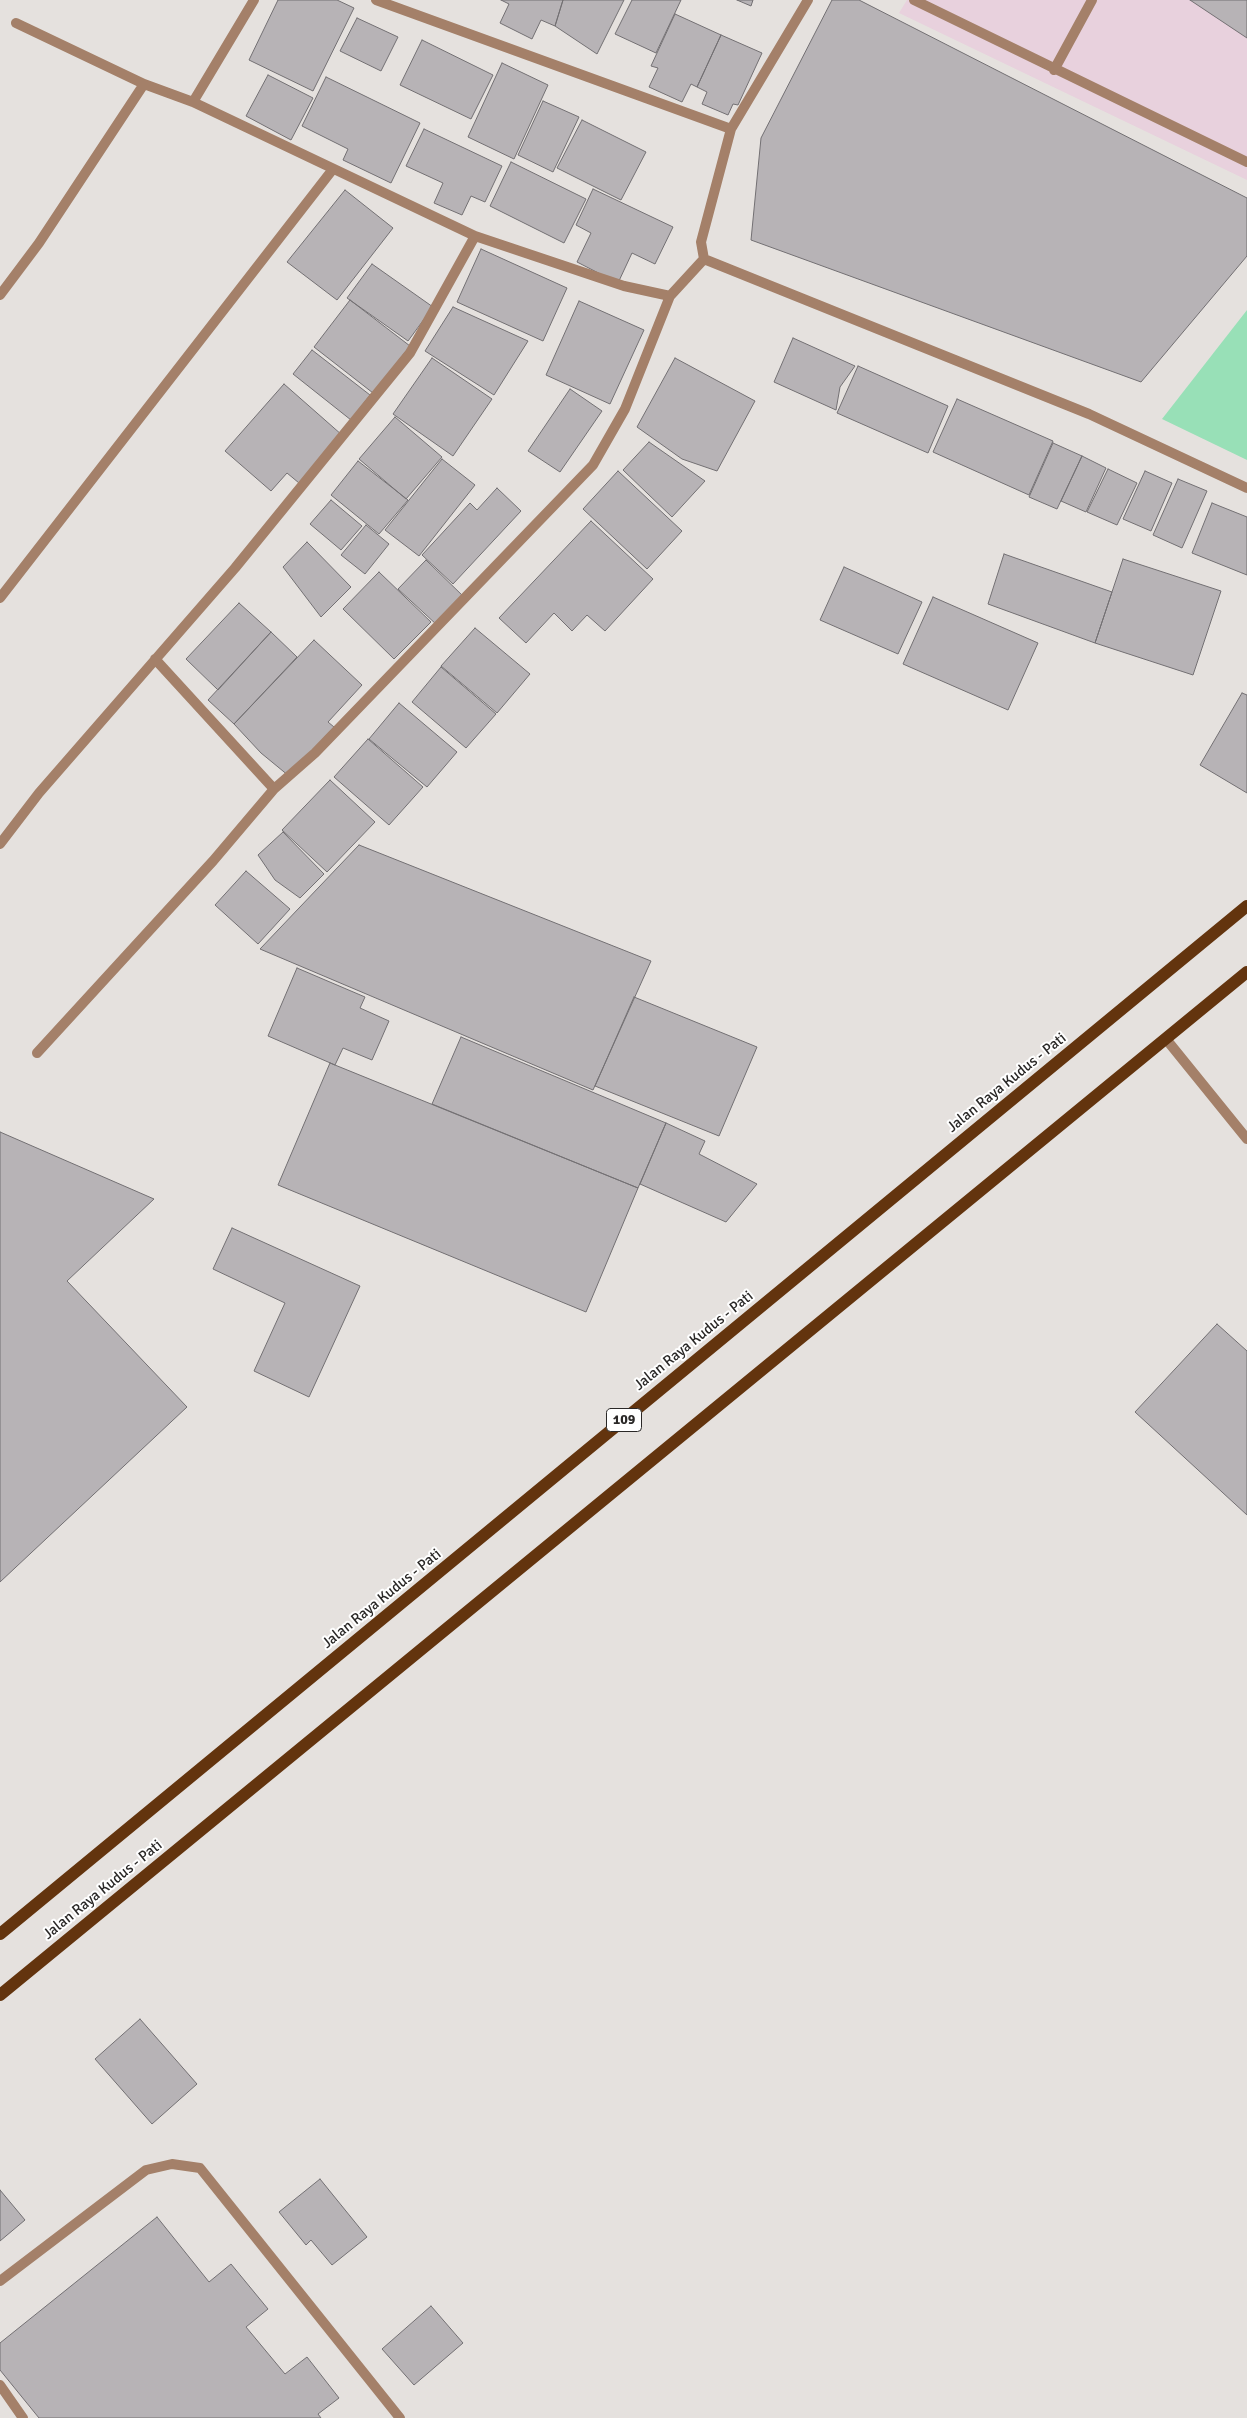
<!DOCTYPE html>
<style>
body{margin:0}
canvas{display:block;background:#e5e1de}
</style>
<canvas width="1247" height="2418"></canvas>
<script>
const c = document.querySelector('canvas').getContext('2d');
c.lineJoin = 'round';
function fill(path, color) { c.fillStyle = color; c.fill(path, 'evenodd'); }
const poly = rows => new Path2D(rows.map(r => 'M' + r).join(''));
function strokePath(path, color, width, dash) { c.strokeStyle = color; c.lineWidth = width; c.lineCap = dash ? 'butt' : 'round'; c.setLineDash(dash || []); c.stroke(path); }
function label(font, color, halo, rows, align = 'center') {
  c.font = font + ' Signika,sans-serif'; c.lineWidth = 4; c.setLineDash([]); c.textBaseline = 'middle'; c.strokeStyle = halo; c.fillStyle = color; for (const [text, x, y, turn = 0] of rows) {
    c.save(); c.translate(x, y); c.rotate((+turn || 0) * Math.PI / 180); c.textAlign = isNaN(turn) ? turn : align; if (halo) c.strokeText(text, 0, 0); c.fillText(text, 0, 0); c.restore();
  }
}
fill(poly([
 [907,0,1247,0,1247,180,899,13]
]), '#e8d1dd');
fill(poly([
 [1247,310,1247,460,1162,419]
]), '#98e0b7');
const building = poly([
 [278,0,337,0,354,8,313,91,249,60,278,0],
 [501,0,563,0,555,26,541,20,532,39,500,23,509,4,501,0],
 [563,0,624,0,597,54,555,26,563,0],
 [632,0,681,0,656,53,615,34,632,0],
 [737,0,753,0,751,6,737,0],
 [832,0,859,0,1247,198,1247,256,1141,382,751,240,761,138,832,0],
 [1190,0,1247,0,1247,38,1190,0],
 [675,14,721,35,697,87,691,84,682,102,649,87,658,68,651,66,675,14],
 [357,18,398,37,381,71,340,51,357,18],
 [721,35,762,53,738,105,733,104,728,115,702,104,707,92,697,87,721,35],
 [422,40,493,75,471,119,400,85,422,40],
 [502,63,548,85,514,159,468,137,502,63],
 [268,75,313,98,291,140,246,116,268,75],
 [326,77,420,123,391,183,343,160,348,149,302,126,326,77],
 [543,101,579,117,553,172,518,155,543,101],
 [582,120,646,152,621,200,557,168,582,120],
 [424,129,502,166,485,202,471,196,462,215,434,203,443,183,406,166,424,129],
 [511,162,586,199,564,243,490,206,511,162],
 [593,189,673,227,655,264,632,253,618,283,577,262,591,233,576,225,593,189],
 [345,190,393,228,337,300,287,262,345,190],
 [481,249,567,288,543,341,457,302,481,249],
 [372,264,433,307,408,341,347,298,372,264],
 [350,300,410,346,373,393,314,347,350,300],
 [579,301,644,330,610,404,546,375,579,301],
 [453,307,528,341,494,395,425,351,453,307],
 [793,338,855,366,840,387,836,410,774,382,793,338],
 [312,350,370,395,351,420,293,374,312,350],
 [432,358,492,399,453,456,393,414,432,358],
 [675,358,755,401,717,471,682,459,637,427,675,358],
 [858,366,948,406,928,453,837,413,858,366],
 [284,384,342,435,299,483,287,473,271,491,225,451,284,384],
 [570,389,602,411,560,472,528,451,570,389],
 [957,399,1053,441,1029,495,933,452,957,399],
 [395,417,442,457,406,499,359,459,395,417],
 [649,442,705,481,672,517,623,470,649,442],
 [1053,443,1082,456,1057,509,1029,497,1053,443],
 [1082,456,1106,468,1086,512,1061,501,1082,456],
 [442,459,475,485,419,556,385,530,442,459],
 [358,461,408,500,379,534,331,495,358,461],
 [1108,469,1137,483,1117,525,1087,512,1108,469],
 [618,471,682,531,647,569,583,509,618,471],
 [1145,471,1172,483,1151,531,1123,519,1145,471],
 [1178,479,1207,491,1182,548,1153,535,1178,479],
 [497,488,521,511,453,584,422,555,470,503,477,510,497,488],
 [331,500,362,526,341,550,310,524,331,500],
 [1212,503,1247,517,1247,575,1192,553,1212,503],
 [591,521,653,579,605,631,587,615,572,631,554,613,526,643,499,618,591,521],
 [366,525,389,544,365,574,341,555,366,525],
 [307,542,351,587,321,617,283,567,307,542],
 [1004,554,1112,592,1095,643,988,604,1004,554],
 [1123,559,1221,591,1193,675,1095,643,1123,559],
 [426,560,464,597,437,625,398,589,426,560],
 [844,567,922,602,898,654,820,620,844,567],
 [379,572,431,622,394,659,343,609,379,572],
 [933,597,1038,643,1008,710,903,664,933,597],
 [239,603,271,632,218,690,186,659,239,603],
 [475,628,530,674,497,713,441,666,475,628],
 [271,632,297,657,234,724,208,700,271,632],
 [314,640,362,685,328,722,334,727,289,776,261,753,234,724,314,640],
 [441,667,496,714,466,748,412,702,441,667],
 [1242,693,1247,695,1247,793,1200,765,1242,693],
 [399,703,457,752,427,787,369,739,399,703],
 [368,739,423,787,389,825,334,777,368,739],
 [330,780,375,822,327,872,282,830,330,780],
 [283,832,324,874,300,898,275,880,258,855,283,832],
 [359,845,651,961,593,1090,260,949,359,845],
 [246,871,290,909,258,944,215,905,246,871],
 [297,968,365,997,360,1008,389,1021,372,1060,343,1048,335,1065,268,1036,297,968],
 [634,997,757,1047,719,1136,595,1086,634,997],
 [461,1037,666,1123,638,1188,432,1104,461,1037],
 [330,1063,638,1188,586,1312,278,1185,330,1063],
 [666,1123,705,1141,699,1154,757,1184,726,1222,640,1184,666,1123],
 [0,1132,154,1199,67,1281,187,1407,0,1582,0,1132],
 [232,1228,360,1286,309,1397,254,1371,285,1303,213,1269,232,1228],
 [1217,1324,1247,1351,1247,1515,1135,1412,1217,1324],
 [140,2019,197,2084,152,2124,95,2059,140,2019],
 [320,2179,367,2237,332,2265,311,2240,306,2245,279,2212,320,2179],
 [0,2190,25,2220,0,2241,0,2190],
 [157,2217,209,2282,231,2264,268,2309,246,2327,285,2374,307,2357,339,2398,318,2414,321,2418,39,2418,0,2370,0,2343,157,2217],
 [431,2306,463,2343,414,2385,382,2349,431,2306]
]);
fill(building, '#b7b3b6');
strokePath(building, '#737073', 1);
strokePath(poly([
 [914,0,1247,162],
 [1054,70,1092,0],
 [1166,1039,1247,1139],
 [0,2281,146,2170,172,2164,200,2168,400,2418],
 [0,2385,23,2418]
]), '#a48069', 10);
strokePath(poly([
 [376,0,731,129,701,242,704,259,1089,414,1247,488],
 [16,23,144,84],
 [193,102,254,0],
 [731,129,808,0],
 [0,295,39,243,144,84,193,102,475,236,624,286,670,296,704,259],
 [0,598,333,169],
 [155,659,274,789],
 [0,844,39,793,235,568,410,353,475,236],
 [37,1053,213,861,274,789,315,753,593,465,625,409,670,296]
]), '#a48069', 10);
strokePath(poly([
 [0,1934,1247,906],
 [0,1995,1247,972]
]), '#63340e', 12);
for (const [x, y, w] of [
 [624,1420,35]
]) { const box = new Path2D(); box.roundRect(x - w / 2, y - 11.5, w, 23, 4); c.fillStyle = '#fff'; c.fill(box); strokePath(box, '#2a2827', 1); }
label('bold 14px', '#2a2827', null, [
 ["109",624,1420]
]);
label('15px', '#2a2827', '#fff', [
 ["Jalan Raya Kudus - Pati",1007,1083,-39],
 ["Jalan Raya Kudus - Pati",694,1341,-39],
 ["Jalan Raya Kudus - Pati",382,1599,-39],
 ["Jalan Raya Kudus - Pati",103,1890,-39]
]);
</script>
